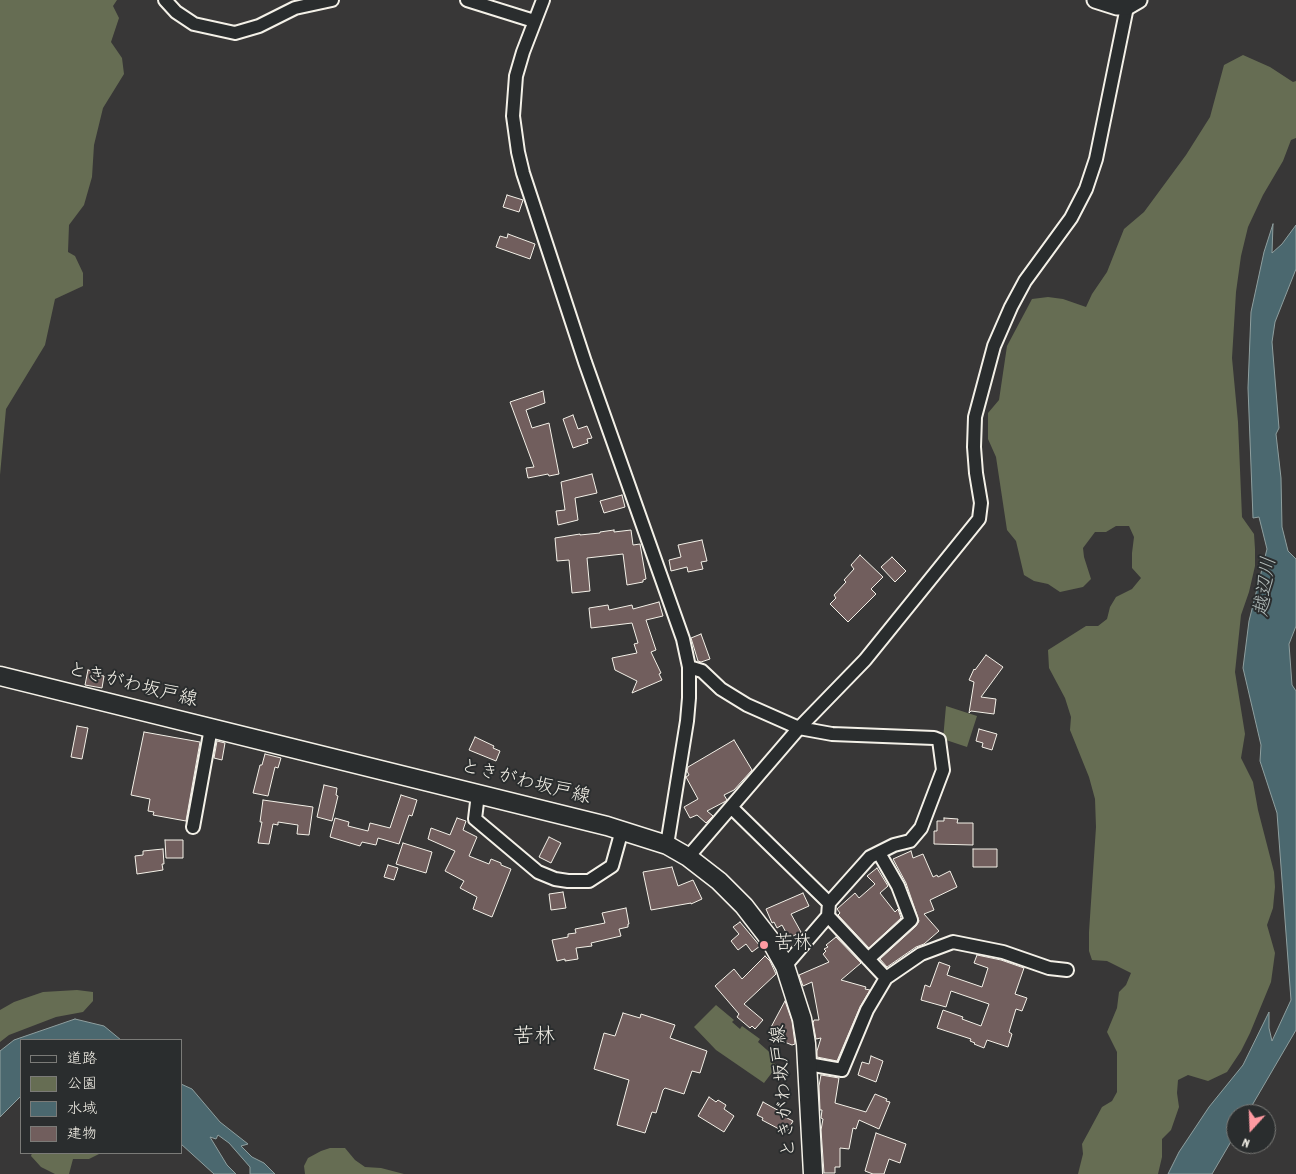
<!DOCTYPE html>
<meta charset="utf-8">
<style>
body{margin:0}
#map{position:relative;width:1296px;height:1174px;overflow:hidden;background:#383737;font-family:Dekko,"Klee One",sans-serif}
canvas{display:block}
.legend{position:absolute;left:20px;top:1039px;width:162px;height:115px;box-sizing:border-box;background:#2a2d2e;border:1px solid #7b7b78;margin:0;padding:6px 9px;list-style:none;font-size:15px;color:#f4f1e8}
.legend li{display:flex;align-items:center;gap:10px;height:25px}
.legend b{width:25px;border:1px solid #7b7b78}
.north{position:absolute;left:1226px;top:1104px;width:50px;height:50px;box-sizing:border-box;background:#2a2d2e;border:1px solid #7b7b78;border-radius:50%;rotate:200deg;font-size:14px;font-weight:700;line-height:20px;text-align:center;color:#f4f1e8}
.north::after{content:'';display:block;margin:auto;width:18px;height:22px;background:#ff9aa2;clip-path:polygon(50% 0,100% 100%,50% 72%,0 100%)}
</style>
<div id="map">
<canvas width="1296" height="1174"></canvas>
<ul class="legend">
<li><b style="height:6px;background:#2a2d2e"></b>道路</li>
<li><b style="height:14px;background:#666d53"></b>公園</li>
<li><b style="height:14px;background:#4b686f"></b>水域</li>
<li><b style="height:14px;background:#715e5d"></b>建物</li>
</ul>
<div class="north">N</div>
</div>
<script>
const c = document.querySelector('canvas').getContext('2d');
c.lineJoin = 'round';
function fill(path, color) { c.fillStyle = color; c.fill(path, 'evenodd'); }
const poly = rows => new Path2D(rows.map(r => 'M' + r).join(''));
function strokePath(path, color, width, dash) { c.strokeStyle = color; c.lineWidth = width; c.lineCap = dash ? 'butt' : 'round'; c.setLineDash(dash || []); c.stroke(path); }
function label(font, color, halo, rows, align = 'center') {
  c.font = font + ' Dekko,"Klee One",sans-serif'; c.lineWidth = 4; c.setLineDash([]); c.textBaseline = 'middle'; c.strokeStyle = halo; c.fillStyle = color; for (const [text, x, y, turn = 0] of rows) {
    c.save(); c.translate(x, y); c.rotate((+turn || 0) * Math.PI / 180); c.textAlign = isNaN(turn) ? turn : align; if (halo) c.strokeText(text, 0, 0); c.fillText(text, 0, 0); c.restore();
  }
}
fill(poly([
 [0,0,117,0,113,6,119,18,111,42,122,58,124,74,103,108,94,145,92,177,84,205,69,225,68,252,75,256,83,273,83,286,55,299,45,345,6,409,0,475],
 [1243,55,1270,67,1293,82,1296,81,1296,138,1291,140,1283,161,1263,195,1248,227,1241,256,1236,292,1232,358,1238,422,1242,517,1254,534,1255,549,1255,566,1249,592,1241,615,1235,672,1245,734,1241,758,1253,782,1258,810,1274,872,1275,887,1273,908,1267,925,1275,953,1271,982,1250,1033,1241,1051,1227,1072,1208,1081,1188,1075,1178,1080,1177,1093,1179,1107,1171,1130,1162,1139,1162,1157,1158,1174,1078,1174,1083,1154,1082,1144,1088,1133,1102,1107,1112,1101,1117,1092,1117,1052,1107,1032,1117,1008,1119,992,1126,985,1131,973,1107,961,1092,960,1089,951,1089,932,1096,827,1095,799,1089,777,1070,730,1071,717,1065,698,1049,668,1048,650,1086,626,1098,626,1107,619,1110,607,1116,597,1132,589,1141,578,1132,568,1132,553,1134,537,1129,526,1116,526,1106,532,1095,532,1083,548,1084,557,1091,579,1083,587,1060,592,1048,584,1034,581,1024,575,1016,541,1007,530,996,457,988,439,988,413,999,400,1007,346,1032,299,1048,297,1063,299,1086,307,1092,294,1107,272,1124,229,1144,212,1186,155,1210,117,1224,65],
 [946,706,977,716,967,747,943,739],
 [77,990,93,992,93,1001,83,1012,56,1017,9,1035,0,1042,0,1010,14,1002,43,992],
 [716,1005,734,1020,732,1022,740,1029,742,1026,760,1039,758,1042,775,1057,772,1061,777,1066,764,1083,716,1050,694,1027],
 [330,1148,345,1148,355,1160,365,1167,381,1168,404,1174,305,1174,304,1166,308,1158,321,1151],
 [32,1153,101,1153,89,1159,73,1159,69,1174,55,1174,41,1167,31,1156]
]), '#666d53');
const water = poly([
 [1273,224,1272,253,1282,244,1296,225,1296,269,1275,322,1272,342,1279,428,1276,434,1281,478,1282,527,1288,551,1296,559,1296,626,1289,644,1292,685,1296,691,1296,1030,1247,1114,1236,1114,1236,1133,1212,1174,1168,1174,1179,1152,1209,1107,1243,1065,1269,1012,1269,1028,1272,1041,1291,1000,1277,813,1260,761,1261,745,1243,668,1249,621,1267,549,1259,517,1253,518,1248,388,1251,312,1264,252,1273,224],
 [75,1019,104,1026,121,1040,21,1040,21,1096,0,1117,0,1051,14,1040,75,1019],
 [181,1084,192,1089,220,1122,248,1144,241,1146,252,1157,264,1163,275,1174,250,1174,250,1167,229,1143,218,1135,216,1139,210,1137,227,1165,236,1174,214,1174,181,1144,181,1084]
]);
fill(water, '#4b686f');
strokePath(water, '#8f9f9f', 1);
const building = poly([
 [507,195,523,200,519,212,503,207,507,195],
 [508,234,535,244,530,259,496,247,500,236,507,238,508,234],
 [543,391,545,403,526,410,532,428,549,423,559,474,549,476,548,474,528,478,526,468,534,467,510,402,543,391],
 [573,415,578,429,587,426,592,438,587,439,588,443,573,448,563,419,573,415],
 [592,474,597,493,575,498,578,520,558,525,556,511,565,510,561,482,592,474],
 [622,495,625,507,604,513,600,501,622,495],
 [614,530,614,532,631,530,633,545,640,544,646,579,643,580,643,582,627,585,623,554,587,558,590,591,572,593,569,560,557,561,555,538,580,534,580,535,600,533,600,532,614,530],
 [702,540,707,561,701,562,703,569,688,572,687,567,671,571,669,560,681,557,678,545,702,540],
 [860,555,883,577,871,589,876,594,848,622,830,604,836,598,834,595,846,582,844,580,854,569,851,565,860,555],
 [892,557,906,571,895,582,881,567,892,557],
 [659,602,663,616,646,620,656,650,651,652,661,673,659,674,662,680,632,693,637,681,615,670,612,658,637,653,634,644,638,643,632,623,591,628,589,608,608,605,609,610,632,605,633,609,659,602],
 [701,634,710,659,701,662,698,661,691,638,701,634],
 [986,655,1003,667,981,697,996,699,994,714,971,711,969,713,974,682,969,680,974,669,975,670,986,655],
 [88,670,98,672,98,675,104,676,102,688,85,685,88,670],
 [77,726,88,728,82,759,71,757,77,726],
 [979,729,997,734,992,750,982,747,983,743,976,741,979,729],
 [144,732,200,742,186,821,153,815,154,812,148,811,150,799,131,795,144,732],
 [475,737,494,746,493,748,500,751,496,761,469,750,475,737],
 [734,740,752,770,734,790,724,795,727,800,726,801,707,811,713,816,706,823,697,815,690,818,684,807,698,799,686,777,689,775,687,771,688,767,734,740],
 [217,741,225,743,222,760,214,758,217,741],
 [265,754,281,758,278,768,275,767,268,796,253,793,260,765,262,765,265,754],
 [324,785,337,788,336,795,338,796,332,821,317,817,324,785],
 [401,795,417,800,412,816,409,815,399,844,378,838,376,845,362,842,360,846,330,837,335,818,349,822,348,826,368,831,370,823,390,828,401,795],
 [263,800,313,807,309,835,297,834,298,825,278,822,278,825,273,824,269,844,258,843,262,822,260,822,263,800],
 [457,818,466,821,463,830,477,837,469,856,489,864,491,859,501,863,501,865,511,869,492,917,473,909,477,897,460,888,464,881,445,871,455,851,428,839,431,828,450,835,457,818],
 [944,818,958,819,957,823,973,823,973,845,934,844,934,831,937,831,937,821,944,821,944,818],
 [549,837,561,843,551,863,539,857,549,837],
 [165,840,183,840,183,858,166,858,165,840],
 [403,843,432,852,426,873,396,864,403,843],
 [163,849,164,864,162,864,163,870,137,874,135,856,143,855,143,851,163,849],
 [973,849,997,849,997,867,973,867,973,849],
 [911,851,913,858,923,854,933,877,937,875,938,877,950,871,957,887,930,900,934,910,924,914,939,931,924,944,916,947,887,967,880,959,916,926,919,921,906,883,893,859,911,851],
 [388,865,398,868,394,880,384,877,388,865],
 [672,867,678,886,693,880,702,899,691,904,691,903,651,910,643,872,672,867],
 [877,868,888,886,880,893,895,912,898,909,901,918,869,948,838,915,840,913,837,909,855,893,859,898,875,884,867,876,877,868],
 [563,892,566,908,551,910,549,894,563,892],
 [803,893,809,906,791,914,801,932,789,938,782,925,777,928,774,922,772,923,766,909,803,893],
 [626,908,629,924,628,924,628,927,619,929,621,936,591,943,592,946,576,948,578,959,565,961,565,959,557,961,552,940,568,937,568,934,576,933,575,929,605,923,602,913,626,908],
 [740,922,760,946,752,952,746,944,738,950,731,941,739,934,733,927,740,922],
 [836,937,861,963,841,980,866,987,865,989,870,990,860,1007,837,1061,817,1057,817,1051,821,1038,816,1039,813,1023,814,1020,819,1020,812,982,803,986,799,975,829,962,823,954,826,951,824,949,828,947,826,945,836,937],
 [977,955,1001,960,1024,968,1015,994,1027,998,1022,1011,1016,1009,1009,1032,1012,1034,1008,1047,987,1040,984,1048,974,1044,975,1043,970,1041,971,1039,937,1028,943,1010,963,1017,962,1019,981,1026,989,1004,951,991,946,1007,921,1000,925,985,930,987,939,962,950,966,947,975,982,987,988,968,974,963,977,955],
 [765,956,770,961,776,974,744,1004,763,1020,755,1029,752,1026,750,1028,737,1017,739,1014,715,986,734,969,742,979,765,956],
 [785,1001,792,1021,795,1044,792,1045,782,1041,776,1028,770,1029,785,1001],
 [623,1013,640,1018,641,1014,675,1025,670,1038,707,1051,700,1073,692,1071,684,1094,665,1088,663,1090,656,1113,652,1112,645,1133,617,1125,629,1080,594,1069,604,1033,615,1036,623,1013],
 [871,1056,883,1061,876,1082,858,1075,862,1062,869,1064,871,1056],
 [821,1075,839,1078,835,1103,866,1112,875,1094,887,1099,886,1101,890,1102,879,1129,859,1120,856,1129,853,1128,849,1149,840,1148,840,1167,835,1167,835,1173,824,1173,821,1130,823,1119,821,1118,822,1110,820,1110,819,1086,821,1075],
 [709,1097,716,1102,718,1100,726,1105,724,1109,734,1116,724,1132,698,1116,709,1097],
 [763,1102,781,1112,779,1114,793,1121,788,1130,783,1127,781,1130,762,1120,763,1118,757,1115,763,1102],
 [876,1133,906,1144,900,1163,889,1159,884,1174,873,1174,865,1171,876,1133]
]);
fill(building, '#715e5d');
strokePath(building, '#f4f1e8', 1);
const minor = poly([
 [165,0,176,12,194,24,235,33,259,26,295,8,332,0],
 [467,0,534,21],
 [543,0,523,52,516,76,513,116,518,152,523,173,585,362,683,639,689,667,689,698,687,721,667,845],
 [689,667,702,671,721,689,747,705,799,728,832,734,934,738,939,740,943,770,921,828,910,841,894,845,870,857,829,903],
 [478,794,475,819,538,872,555,879,568,881,589,881,612,866,622,830],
 [731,807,829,903,828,916,886,978,921,954,953,942,1003,952,1049,968,1067,970],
 [193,827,211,728],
 [688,857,799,728,865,660,979,519,981,503,976,473,974,447,975,417,994,346,1011,307,1025,281,1071,218,1086,189,1096,159,1127,7],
 [868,959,911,920,898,886,879,853],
 [785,966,828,916],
 [808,1064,842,1070,867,1010,886,978]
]);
const tertiary = poly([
 [1095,0,1117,7,1127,7,1139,0]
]);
const secondary = poly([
 [0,676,607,826,667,845,688,857,719,881,744,906,771,941,785,966,802,1019,806,1044,813,1174]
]);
strokePath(minor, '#f4f1e8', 16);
strokePath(tertiary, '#f4f1e8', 19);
strokePath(secondary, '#f4f1e8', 21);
strokePath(minor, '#2a2d2e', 12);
strokePath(tertiary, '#2a2d2e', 15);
strokePath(secondary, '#2a2d2e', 18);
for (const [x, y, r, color] of [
 [764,945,5,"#ff9aa2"]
]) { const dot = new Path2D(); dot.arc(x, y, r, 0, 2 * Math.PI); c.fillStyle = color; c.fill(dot); strokePath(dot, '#2a2d2e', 2); }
label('19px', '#f4f1e8', '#2a2d2e', [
 ["ときがわ坂戸線",132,687,14],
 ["ときがわ坂戸線",525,784,14],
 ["ときがわ坂戸線",786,1091,-95]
]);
label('19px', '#f4f1e8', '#2a2d2e', [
 ["苦林",774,945]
], 'left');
label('italic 20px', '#b0bab8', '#2a2d2e', [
 ["越辺川",1268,587,-82]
]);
label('21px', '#f4f1e8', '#2a2d2e', [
 ["苦林",534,1039]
]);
</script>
